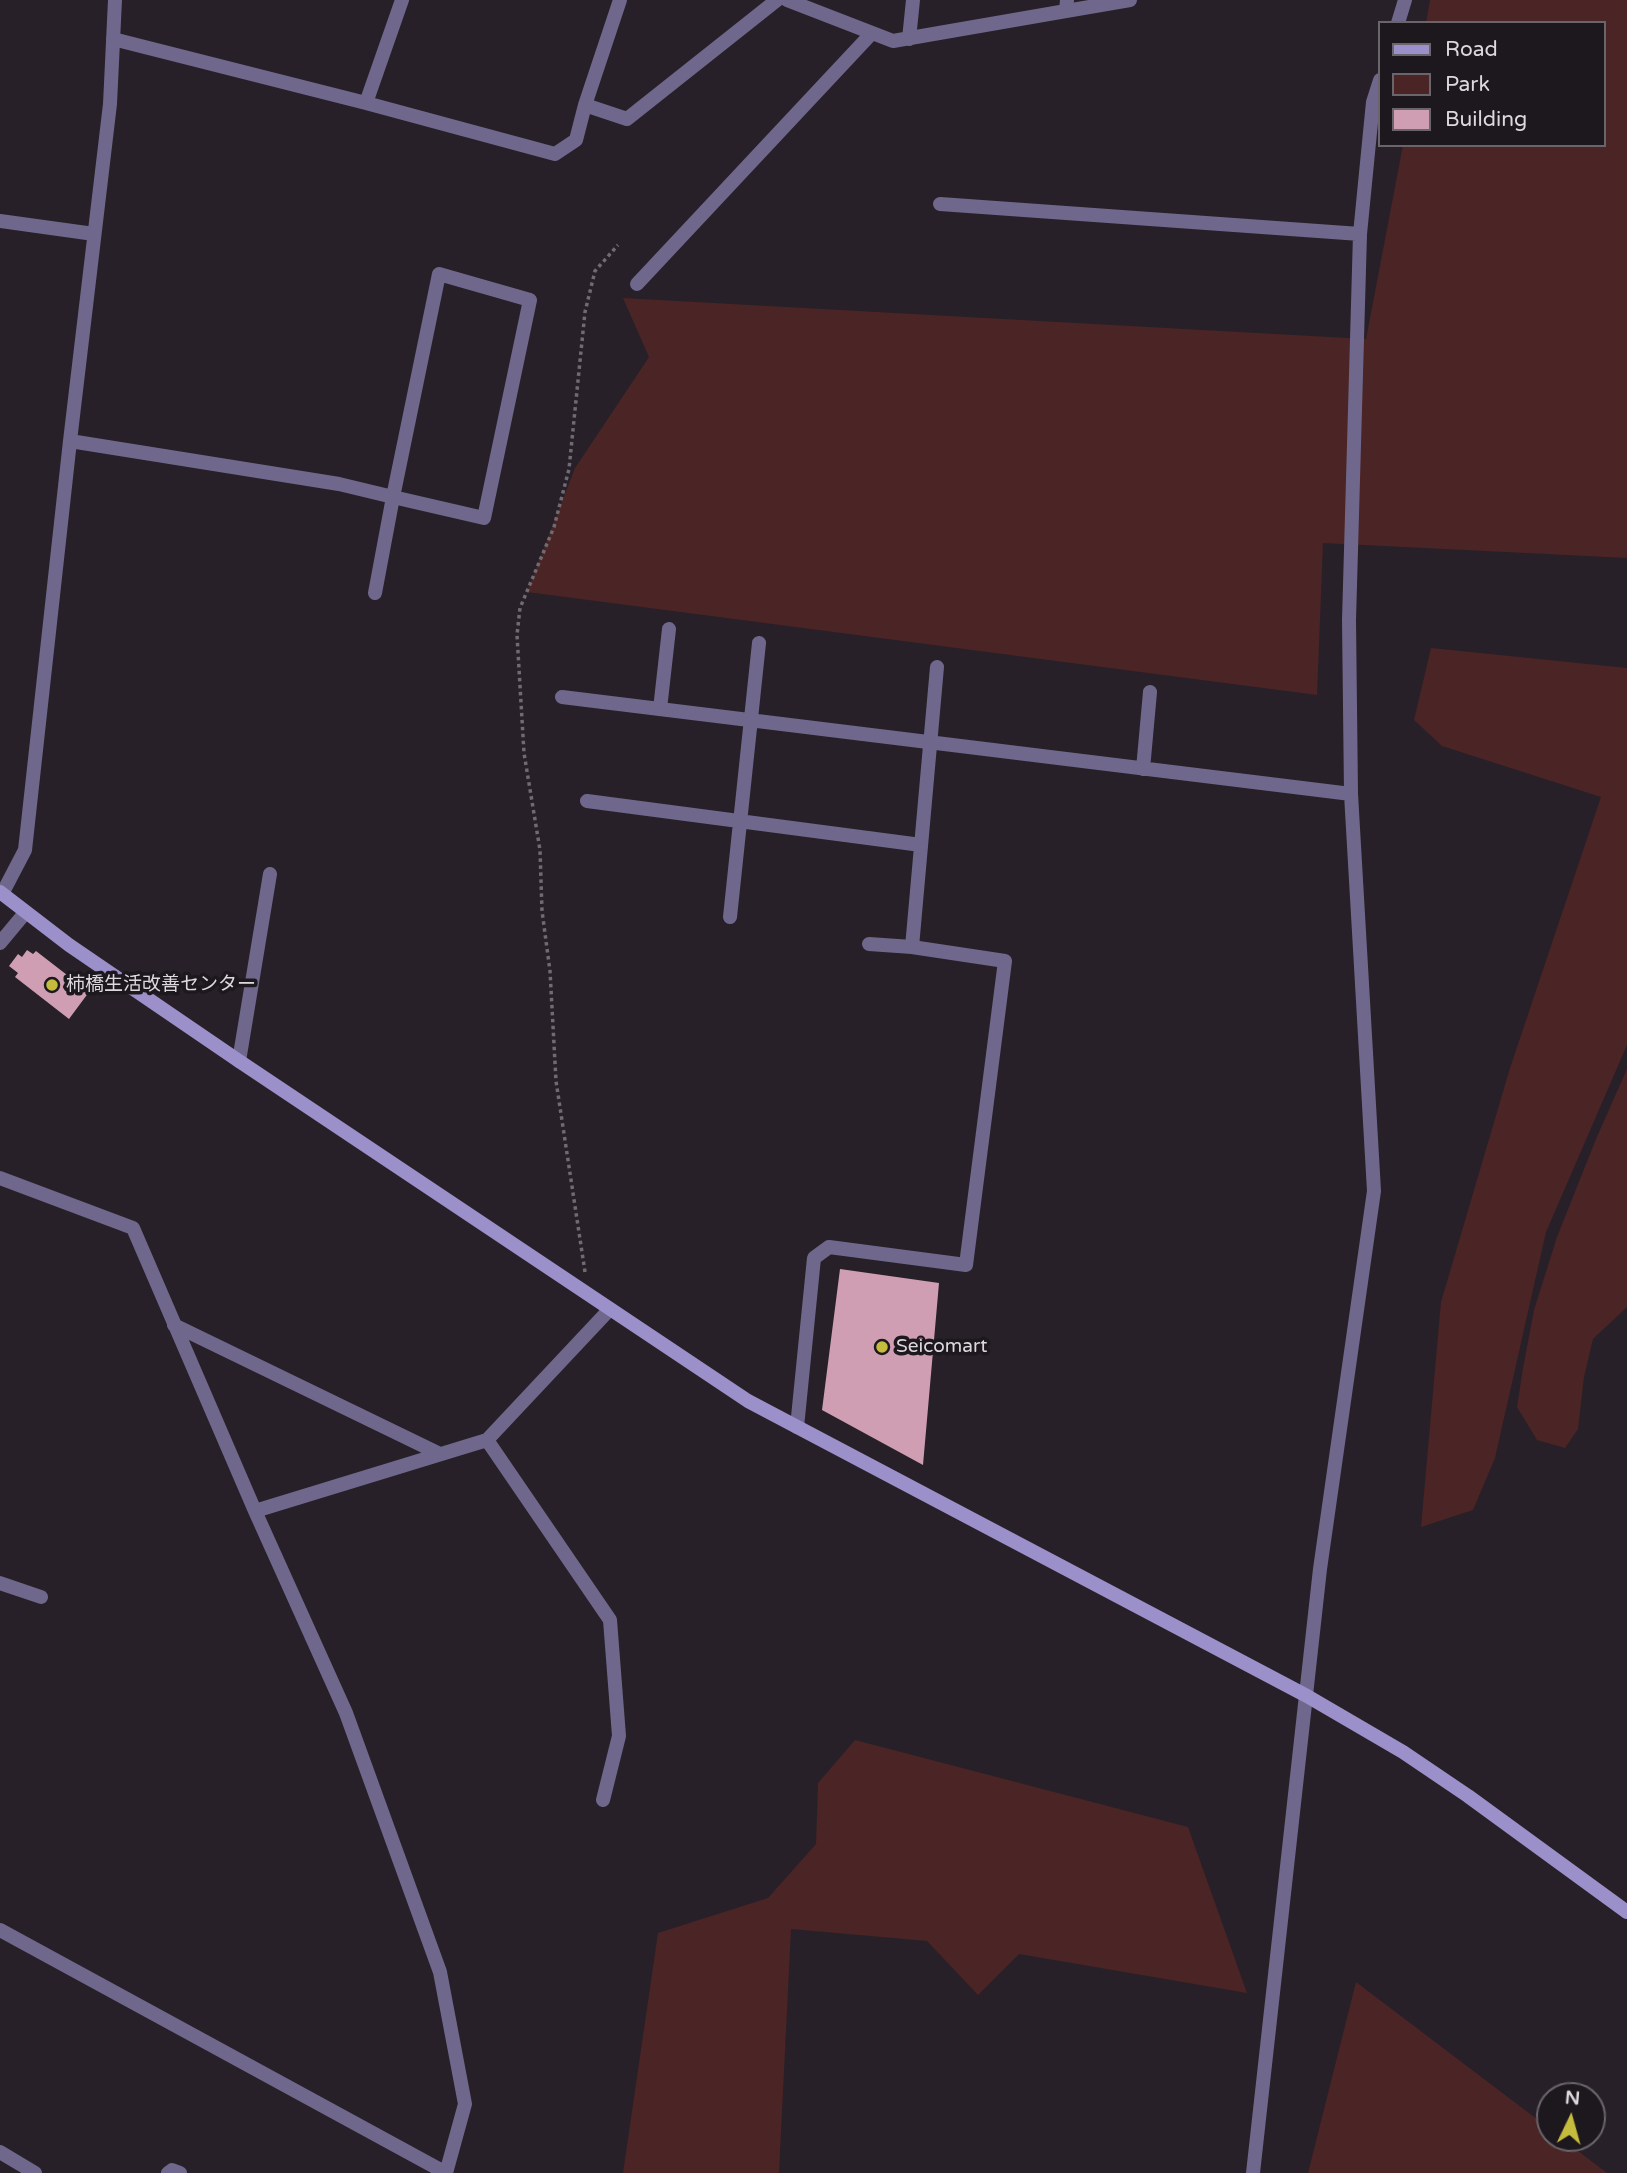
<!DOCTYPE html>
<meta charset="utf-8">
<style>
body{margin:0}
#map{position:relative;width:1627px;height:2173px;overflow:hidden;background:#272028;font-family:"Varela Round",sans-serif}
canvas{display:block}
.legend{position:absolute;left:1378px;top:21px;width:228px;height:126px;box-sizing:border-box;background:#1d171e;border:2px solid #6a646b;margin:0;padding:9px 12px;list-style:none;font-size:21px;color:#ddd8de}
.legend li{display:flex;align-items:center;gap:14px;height:35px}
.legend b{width:35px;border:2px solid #6a646b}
.north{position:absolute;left:1536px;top:2082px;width:70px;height:70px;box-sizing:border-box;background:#1d171e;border:2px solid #6a646b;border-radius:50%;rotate:5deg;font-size:19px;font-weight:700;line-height:28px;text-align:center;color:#ddd8de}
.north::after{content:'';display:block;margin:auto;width:24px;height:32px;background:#c5bc3d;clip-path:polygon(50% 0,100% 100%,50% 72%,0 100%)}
</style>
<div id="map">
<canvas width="1627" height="2173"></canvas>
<ul class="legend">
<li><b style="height:9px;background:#9b90c9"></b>Road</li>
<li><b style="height:19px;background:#4b2425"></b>Park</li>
<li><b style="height:19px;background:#cf9eb3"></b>Building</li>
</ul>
<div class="north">N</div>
</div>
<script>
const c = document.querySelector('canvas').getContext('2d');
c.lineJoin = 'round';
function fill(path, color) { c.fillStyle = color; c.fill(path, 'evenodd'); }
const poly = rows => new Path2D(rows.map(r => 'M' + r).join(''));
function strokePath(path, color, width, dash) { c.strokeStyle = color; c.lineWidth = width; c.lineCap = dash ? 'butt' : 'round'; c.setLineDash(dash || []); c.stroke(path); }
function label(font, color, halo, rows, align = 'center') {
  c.font = font + ' "Varela Round","Noto Sans JP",sans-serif'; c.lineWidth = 7; c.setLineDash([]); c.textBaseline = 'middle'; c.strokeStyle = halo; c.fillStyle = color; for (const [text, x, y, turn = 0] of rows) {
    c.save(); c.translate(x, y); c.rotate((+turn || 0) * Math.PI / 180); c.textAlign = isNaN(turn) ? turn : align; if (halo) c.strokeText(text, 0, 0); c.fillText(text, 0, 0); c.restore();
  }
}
fill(poly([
 [1430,0,1627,0,1627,558,1323,543,1317,695,527,592,575,468,649,357,623,298,1366,339,1403,145,1604,145,1604,23,1426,23],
 [1431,648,1627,668,1627,1045,1546,1232,1495,1458,1473,1510,1421,1527,1441,1302,1510,1068,1601,797,1442,746,1414,720],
 [1627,1069,1627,1307,1593,1339,1584,1377,1578,1429,1565,1448,1537,1440,1517,1407,1523,1368,1534,1310,1557,1237,1596,1139],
 [855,1740,1188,1827,1247,1993,1019,1954,978,1995,927,1941,791,1929,779,2173,623,2173,658,1933,768,1898,816,1844,818,1783],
 [1356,1982,1550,2129,1550,2138,1561,2138,1607,2173,1308,2173]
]), '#4b2425');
fill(poly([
 [27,950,33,954,36,951,89,992,69,1019,15,977,18,973,9,966,18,954,22,957],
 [840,1269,939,1283,923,1465,822,1410]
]), '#cf9eb3');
strokePath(poly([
 [585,1272,556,1081,550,971,542,911,540,850,524,753,517,635,520,608,554,527,569,469,585,312,595,271,618,245]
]), '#706a71', 3.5, [3.5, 3.5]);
strokePath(poly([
 [620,0,585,105,627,119,777,0],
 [787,0,893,41,1066,11,1067,0],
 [1066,11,1130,0],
 [1398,23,1405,0],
 [113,39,366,103,402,0],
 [909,39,913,0],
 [366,103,555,154,576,140,585,105],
 [940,204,1360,234],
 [0,221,94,234],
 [637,284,872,33],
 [70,441,339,484,393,497,484,518,530,300,439,274,393,497,375,593],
 [562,697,1351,794],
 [660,709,669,629],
 [1143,769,1150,692],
 [587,801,921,845],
 [2,894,25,850,70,441,110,104,115,0],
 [730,917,759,643],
 [0,943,25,913],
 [912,947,937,667],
 [239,1061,270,874],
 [0,1178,133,1228,255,1511,346,1713,440,1972,465,2104,446,2173],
 [174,1325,440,1454],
 [797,1427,814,1258,829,1247,966,1265,1005,961,912,947,869,944],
 [255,1511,487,1440],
 [0,1583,41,1597],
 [603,1800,619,1736,610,1620,487,1440,610,1309],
 [0,1930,446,2173],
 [0,2152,35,2173],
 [168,2173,172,2170,180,2173],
 [1253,2173,1320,1569,1374,1191,1351,794,1349,620,1360,234,1373,102,1380,80]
]), '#6f688c', 14);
strokePath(poly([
 [0,892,69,945,239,1061,748,1401,1307,1696,1403,1752,1468,1796,1627,1912]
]), '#9b90c9', 14);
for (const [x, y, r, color] of [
 [52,985,7,"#c5bc3d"],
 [882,1347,7,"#c5bc3d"]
]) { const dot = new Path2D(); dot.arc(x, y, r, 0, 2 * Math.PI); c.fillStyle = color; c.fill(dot); strokePath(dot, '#1d171e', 2.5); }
label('19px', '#ddd8de', '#1d171e', [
 ["柿橋生活改善センター",66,985],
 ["Seicomart",896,1347]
], 'left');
</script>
